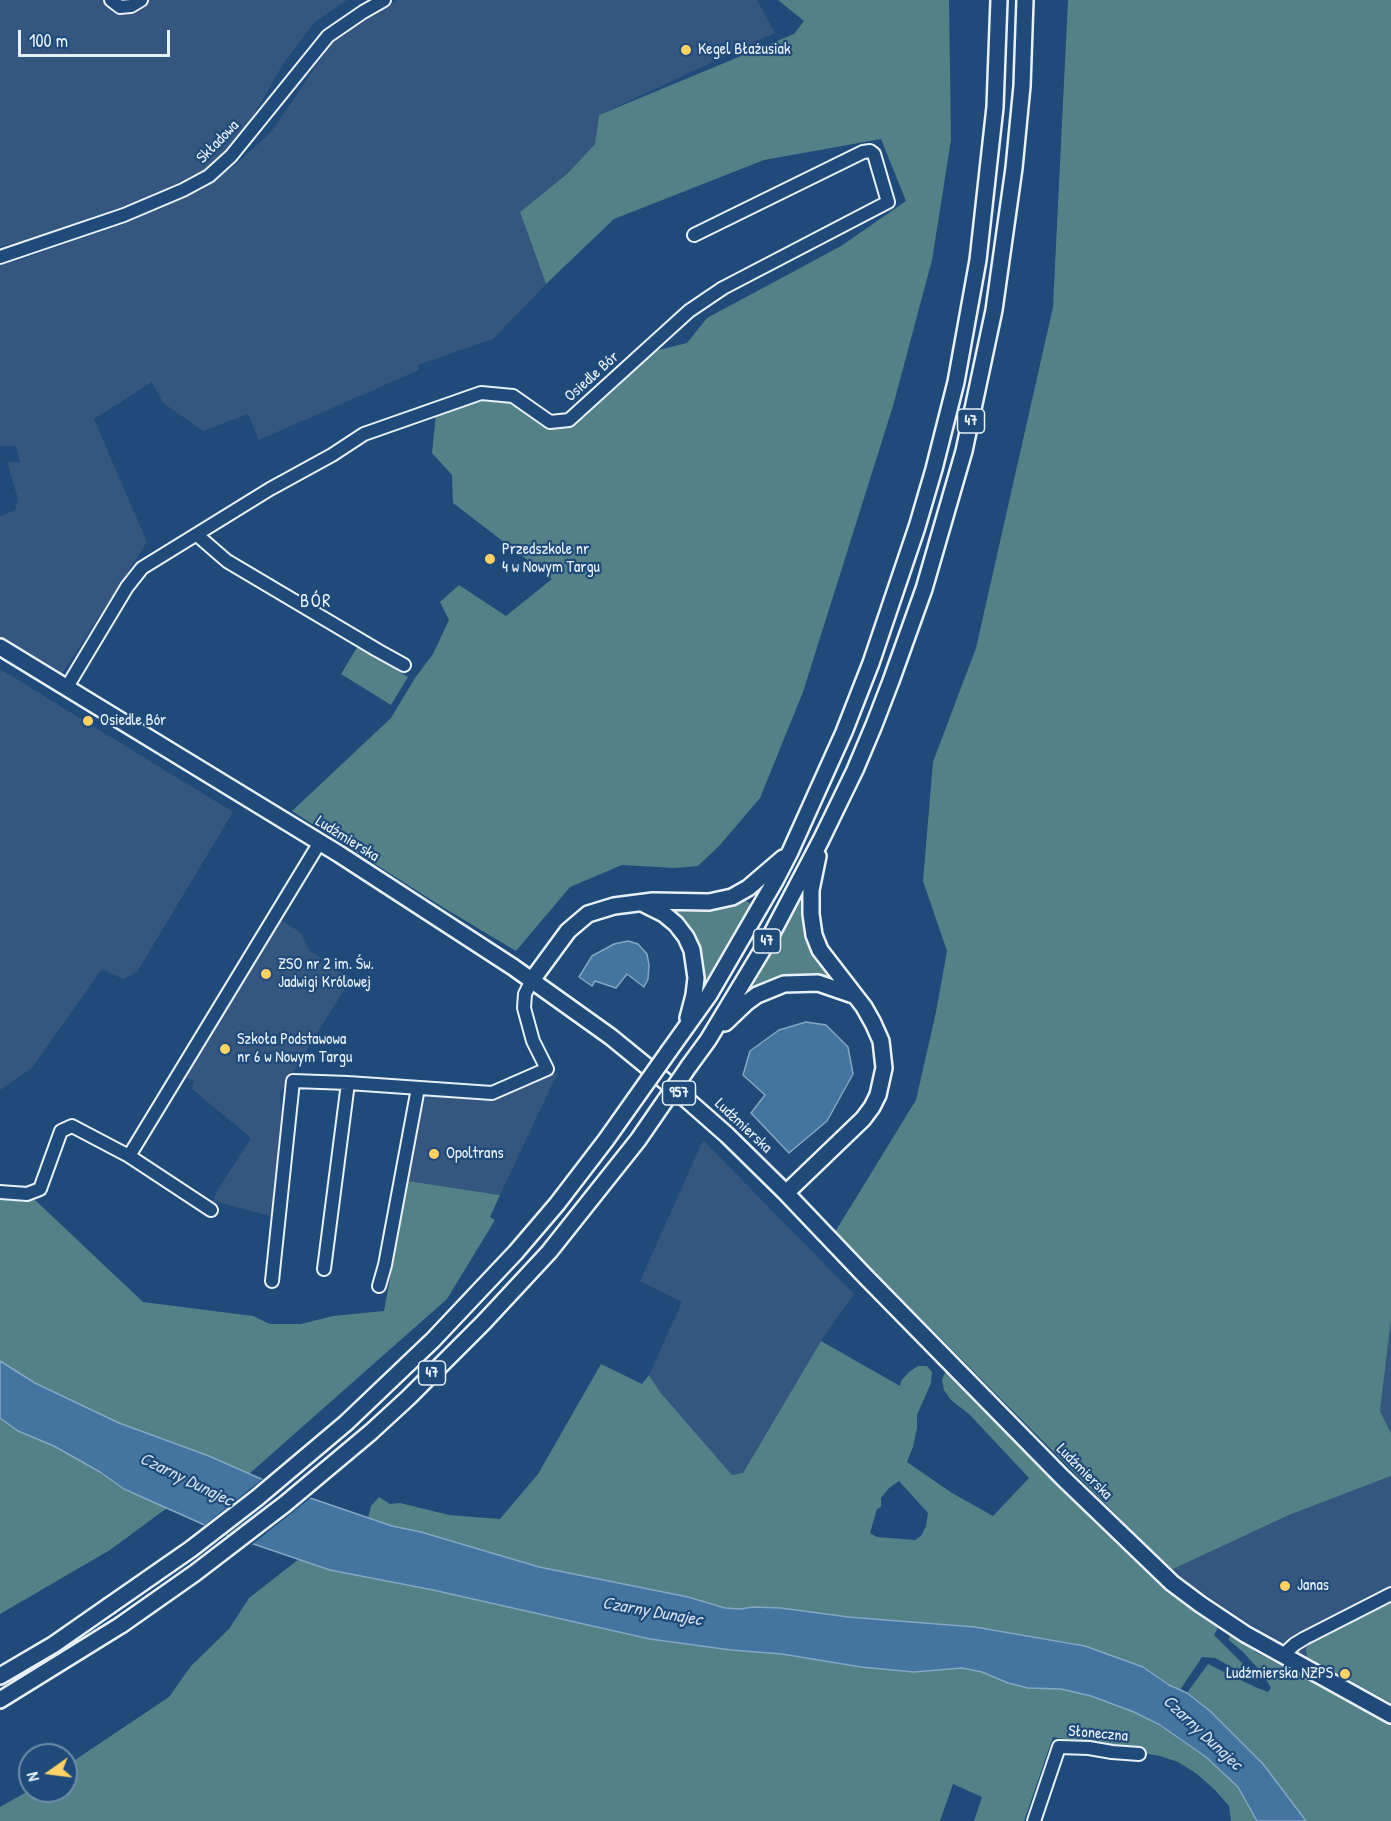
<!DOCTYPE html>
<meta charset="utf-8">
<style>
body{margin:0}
#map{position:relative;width:1391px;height:1821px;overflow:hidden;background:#1f4a7a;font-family:"Patrick Hand",sans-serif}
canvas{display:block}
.north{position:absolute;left:18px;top:1743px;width:60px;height:60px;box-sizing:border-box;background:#1f4a7a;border:2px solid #6f8dac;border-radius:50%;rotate:256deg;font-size:16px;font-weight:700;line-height:24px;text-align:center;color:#e8f1f8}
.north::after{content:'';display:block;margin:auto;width:21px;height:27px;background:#ffd166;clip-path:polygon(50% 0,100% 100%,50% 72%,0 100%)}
.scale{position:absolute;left:18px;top:30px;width:152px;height:27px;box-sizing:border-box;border:3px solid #e8f1f8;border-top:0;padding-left:8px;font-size:18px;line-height:21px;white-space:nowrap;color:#e8f1f8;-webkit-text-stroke:4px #1f4a7a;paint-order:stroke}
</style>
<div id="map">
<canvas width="1391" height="1821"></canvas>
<div class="north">N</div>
<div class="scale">100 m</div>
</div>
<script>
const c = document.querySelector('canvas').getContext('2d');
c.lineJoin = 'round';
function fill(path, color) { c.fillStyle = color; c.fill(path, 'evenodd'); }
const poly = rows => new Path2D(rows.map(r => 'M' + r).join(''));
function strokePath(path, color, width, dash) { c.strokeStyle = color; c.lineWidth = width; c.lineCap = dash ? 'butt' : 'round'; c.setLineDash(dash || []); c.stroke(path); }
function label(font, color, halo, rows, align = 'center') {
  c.font = font + ' "Patrick Hand",sans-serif'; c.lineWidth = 4.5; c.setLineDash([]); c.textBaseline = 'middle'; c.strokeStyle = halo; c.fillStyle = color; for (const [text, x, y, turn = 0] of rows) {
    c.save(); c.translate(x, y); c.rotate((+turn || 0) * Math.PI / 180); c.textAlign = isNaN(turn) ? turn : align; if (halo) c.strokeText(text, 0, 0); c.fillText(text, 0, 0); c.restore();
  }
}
fill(poly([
 [0,0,102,0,114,14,129,15,147,0,347,0,315,22,285,61,242,135,203,171,142,200,36,238,0,247],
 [398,0,757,0,775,33,599,115,595,144,567,174,520,212,546,284,493,339,418,365,419,370,259,440,248,414,203,431,163,403,152,382,94,419,147,542,60,677,0,640,0,516,15,510,18,499,7,462,20,462,16,446,0,446,0,264,19,260,126,223,202,190,236,164,271,132,334,40],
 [0,669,233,812,137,972,123,979,102,969,32,1068,0,1090],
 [281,920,300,932,310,951,351,979,280,1093,284,1140,274,1217,213,1201,219,1188,251,1138,192,1089,194,1081,183,1075],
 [558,1072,500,1195,408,1181,422,1094,487,1099],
 [703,1140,854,1294,821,1341,743,1473,732,1475,660,1392,649,1375,682,1302,640,1281],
 [1390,1319,1391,1319,1391,1433,1380,1411],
 [1391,1476,1391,1603,1309,1643,1306,1649,1307,1657,1243,1620,1184,1581,1171,1570,1289,1515]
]), '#35567e');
fill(poly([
 [778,0,949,0,951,140,932,260,893,406,803,692,760,798,720,845,698,866,675,868,622,865,570,887,516,951,444,908,292,811,391,718,415,678,433,654,449,620,440,602,459,585,506,616,552,579,453,503,452,475,432,453,436,414,478,401,509,400,548,426,569,427,650,352,687,343,707,318,841,246,906,201,881,139,764,160,614,219,546,284,520,212,567,174,595,144,599,115,794,34,804,21],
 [1068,0,1391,0,1391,1319,1380,1411,1391,1433,1391,1476,1289,1515,1171,1570,835,1232,916,1100,936,1012,947,951,923,881,933,762,976,648,1053,307],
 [358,646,408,677,391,705,341,674],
 [802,890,806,932,818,961,834,979,790,976,768,980,751,990],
 [745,900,751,904,698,995,698,947,694,933,669,909,689,911,723,909],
 [408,1181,500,1195,490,1217,495,1220,447,1299,249,1474,209,1456,119,1423,35,1383,0,1361,0,1196,34,1199,143,1302,253,1316,270,1324,301,1324,333,1316,384,1311],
 [821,1341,900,1386,901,1381,909,1372,918,1366,927,1366,932,1372,931,1383,917,1415,917,1428,913,1447,907,1462,952,1493,993,1516,1029,1478,969,1414,951,1400,944,1390,942,1380,946,1371,1143,1567,1179,1598,1218,1628,1214,1635,1255,1676,1257,1681,1215,1658,1202,1657,1180,1690,1169,1685,1143,1667,1085,1646,1072,1643,975,1627,848,1617,781,1608,753,1607,741,1609,725,1608,688,1597,539,1567,421,1532,392,1526,368,1518,371,1506,379,1497,390,1504,400,1503,449,1515,500,1519,538,1474,601,1364,642,1384,649,1375,660,1392,732,1475,743,1473],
 [899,1481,928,1513,926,1526,921,1536,915,1540,877,1537,870,1533,877,1509,881,1507,881,1498,889,1488],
 [0,1418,18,1431,54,1446,100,1472,124,1489,167,1508,110,1550,0,1614],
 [299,1559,330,1570,433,1590,650,1639,731,1650,782,1654,914,1672,962,1668,982,1672,1008,1683,1028,1688,1061,1689,1091,1696,1134,1712,1167,1730,1206,1757,1238,1787,1257,1821,1231,1821,1229,1806,1215,1790,1197,1774,1178,1762,1160,1756,1053,1737,1024,1821,974,1821,982,1797,953,1784,940,1821,0,1821,0,1807,30,1790,66,1791,66,1766,169,1697,191,1666,229,1629,249,1598],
 [1391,1603,1391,1703,1307,1657,1306,1649,1309,1643],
 [1230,1634,1257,1653,1391,1722,1391,1821,1306,1821,1283,1790,1210,1711,1187,1693,1208,1664,1255,1687,1268,1692,1271,1688,1263,1674,1243,1652,1229,1640]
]), '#548088');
const water = poly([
 [628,941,638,944,647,954,649,965,648,979,644,987,627,974,616,988,595,981,592,986,579,977,592,956,614,944,628,941],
 [806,1022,826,1025,848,1047,853,1074,827,1121,789,1153,751,1113,765,1095,743,1075,750,1051,779,1030,806,1022],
 [0,1361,35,1383,119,1423,209,1456,284,1489,392,1526,421,1532,539,1567,688,1597,725,1608,740,1609,753,1607,781,1608,848,1617,975,1627,1085,1646,1143,1667,1169,1685,1187,1693,1210,1711,1263,1764,1306,1821,1257,1821,1238,1787,1206,1757,1160,1725,1134,1712,1091,1696,1061,1689,1028,1688,1008,1683,982,1672,962,1668,914,1672,861,1667,782,1654,731,1650,650,1639,433,1590,330,1570,227,1535,124,1489,100,1472,54,1446,18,1431,0,1418,0,1361]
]);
fill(water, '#4375a0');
strokePath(water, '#85a7c3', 1.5);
fill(poly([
 [265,1477,313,1496,250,1546,226,1538,277,1497,224,1537,202,1527]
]), '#1f4a7a');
const minor = poly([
 [111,0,120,7,131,6,141,0],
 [0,257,124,215,183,190,209,176,231,156,328,36,363,12,384,0],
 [197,535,227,561,377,650,404,665],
 [67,687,127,587,142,568,270,489,332,455,364,434,481,393,513,396,550,422,569,420,689,311,723,288,888,202,874,154,870,151,863,152,694,235],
 [129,1156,320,842],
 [0,1192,27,1194,40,1189,61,1131,72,1126,129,1156,211,1210],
 [324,1269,348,1083],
 [272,1281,293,1081,348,1083,492,1093,547,1069,533,1041,524,1008,525,994,532,980],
 [379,1286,385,1265,418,1088],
 [1283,1655,1295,1644,1305,1638,1391,1594],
 [1034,1821,1059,1747,1089,1748,1112,1752,1139,1754]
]);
const major = poly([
 [0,647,339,854,513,967,611,1037,677,1091,727,1135,786,1193,865,1276,1062,1477,1172,1583,1200,1604,1245,1634,1391,1715],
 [642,903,664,914,676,924,686,937,692,950,696,978,694,995,688,1018],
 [532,980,568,931,588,914,614,906,653,901,709,902,732,897,748,888,783,858],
 [725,1023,746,1003,757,995,784,984,818,983,853,995],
 [669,1051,709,995,775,881,790,852,844,732,871,663,917,527,934,469,956,382,978,260,995,107,999,0],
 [689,1066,708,1040,769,939,821,840,855,770,874,725,891,681,924,589,964,451,994,310,1014,168,1022,86,1025,0],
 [786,1193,863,1119,872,1107,878,1095,884,1068,881,1041,873,1023,864,1007,820,950,814,935,811,914,811,890,818,856],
 [0,1676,53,1645,109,1606],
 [0,1700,121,1625]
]);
strokePath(minor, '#e8f1f8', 16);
strokePath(major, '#e8f1f8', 20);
strokePath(minor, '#1f4a7a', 12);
strokePath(major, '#1f4a7a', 15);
const majorBridge = poly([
 [109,1606,191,1549,257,1498,346,1423,433,1340,516,1252,557,1204,606,1140,669,1051],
 [121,1625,195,1573,285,1504,371,1432,409,1397,484,1322,549,1252,638,1140,689,1066]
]);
strokePath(majorBridge, '#e8f1f8', 20, []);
strokePath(majorBridge, '#1f4a7a', 15);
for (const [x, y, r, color] of [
 [686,50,6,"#ffd166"],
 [490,559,6,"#ffd166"],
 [88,721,6,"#ffd166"],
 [266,974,6,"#ffd166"],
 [225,1049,6,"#ffd166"],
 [434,1154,6,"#ffd166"],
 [1285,1586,6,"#ffd166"],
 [1345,1674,6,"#ffd166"]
]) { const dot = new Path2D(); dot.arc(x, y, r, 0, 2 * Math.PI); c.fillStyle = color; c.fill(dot); strokePath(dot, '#1f4a7a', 2); }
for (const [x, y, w] of [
 [971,421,27],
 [767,941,27],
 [679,1093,33],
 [432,1373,27]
]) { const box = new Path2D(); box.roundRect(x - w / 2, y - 12, w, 24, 4.5); c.fillStyle = '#1f4a7a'; c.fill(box); strokePath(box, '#e8f1f8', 1.5); }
label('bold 15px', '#e8f1f8', null, [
 ["47",971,421],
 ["47",767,941],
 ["957",679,1093],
 ["47",432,1373]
]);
label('16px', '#e8f1f8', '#1f4a7a', [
 ["Kegel Błażusiak",698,50],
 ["Przedszkole nr",502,550],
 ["4 w Nowym Targu",502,568],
 ["Osiedle Bór",100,721],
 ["ZSO nr 2 im. Św.",278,965],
 ["Jadwigi Królowej",278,983],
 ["Szkoła Podstawowa",237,1040],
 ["nr 6 w Nowym Targu",237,1058],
 ["Opoltrans",446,1154],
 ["Janas",1297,1586],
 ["Ludźmierska NZPS",1333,1674,"right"]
], 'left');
label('16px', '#e8f1f8', '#1f4a7a', [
 ["Składowa",218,142,-46],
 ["Osiedle Bór",592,377,-42],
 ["Ludźmierska",347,839,32],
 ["Ludźmierska",743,1126,43],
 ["Ludźmierska",1084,1472,45],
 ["Słoneczna",1098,1734,5]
]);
c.letterSpacing = '1.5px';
label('18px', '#e8f1f8', '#1f4a7a', [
 ["BÓR",316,602]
]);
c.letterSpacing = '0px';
label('italic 18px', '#cfdeeb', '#1f4a7a', [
 ["Czarny Dunajec",186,1480,26],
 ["Czarny Dunajec",652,1612,10],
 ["Czarny Dunajec",1202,1733,43]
]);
</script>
